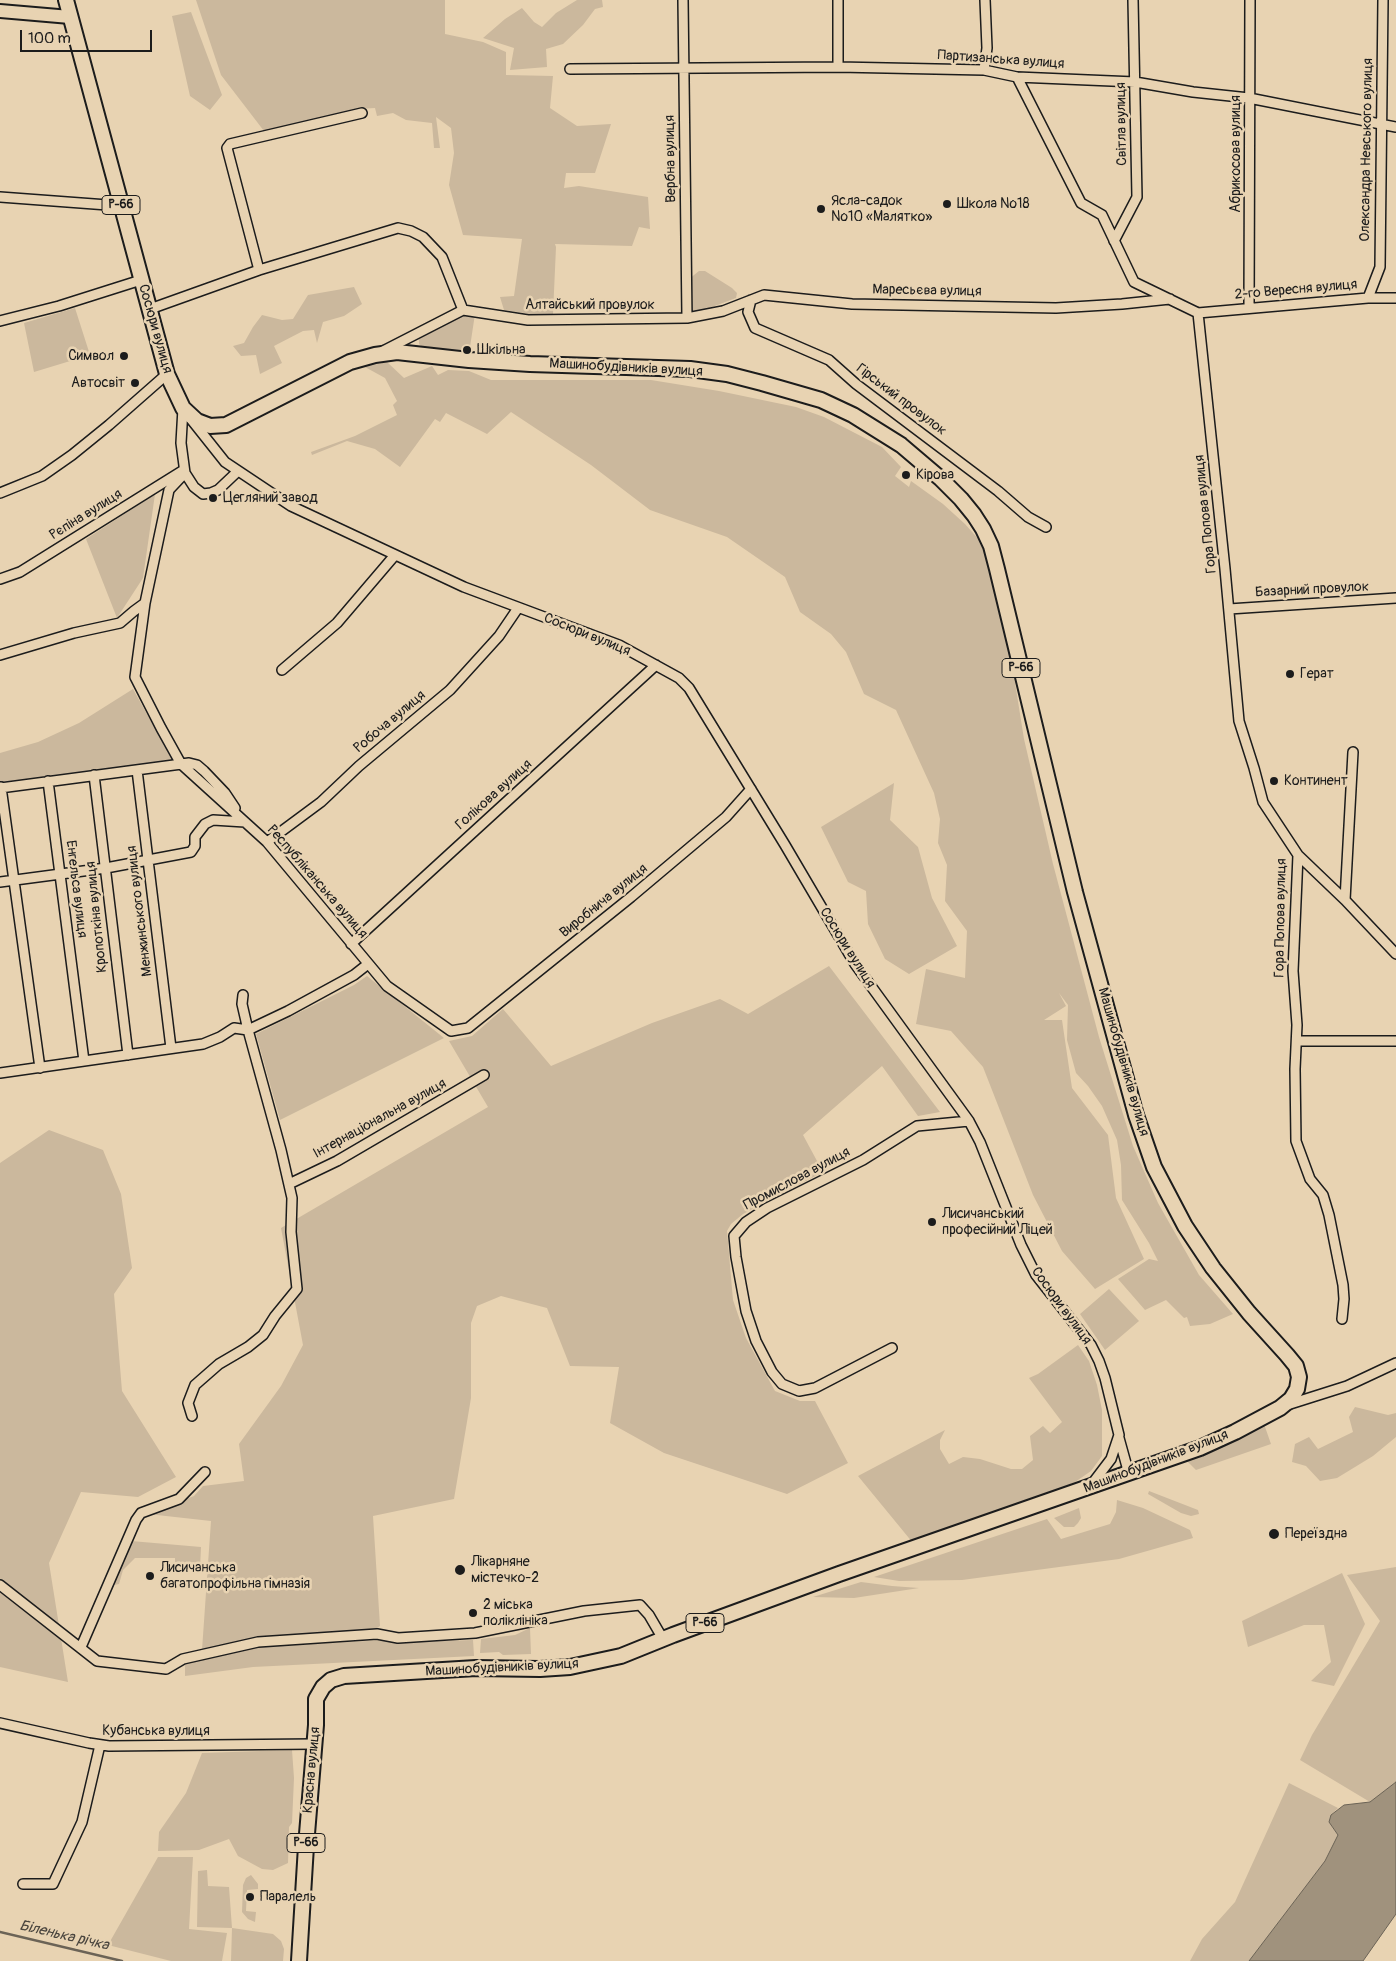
<!DOCTYPE html>
<meta charset="utf-8">
<style>
body{margin:0}
#map{position:relative;width:1396px;height:1961px;overflow:hidden;background:#e8d3b2;font-family:Pangolin,sans-serif}
canvas{display:block}
.scale{position:absolute;left:20px;top:30px;width:132px;height:22px;box-sizing:border-box;border:2px solid #1c1c1c;border-top:0;padding-left:6px;font-size:15px;line-height:18px;white-space:nowrap;color:#1c1c1c;-webkit-text-stroke:4px #e8d3b2;paint-order:stroke}
</style>
<div id="map">
<canvas width="1396" height="1961"></canvas>
<div class="scale">100 m</div>
</div>
<script>
const c = document.querySelector('canvas').getContext('2d');
c.lineJoin = 'round';
function fill(path, color) { c.fillStyle = color; c.fill(path, 'evenodd'); }
const poly = rows => new Path2D(rows.map(r => 'M' + r).join(''));
function strokePath(path, color, width, dash) { c.strokeStyle = color; c.lineWidth = width; c.lineCap = dash ? 'butt' : 'round'; c.setLineDash(dash || []); c.stroke(path); }
function label(font, color, halo, rows, align = 'center') {
  c.font = font + ' Pangolin,sans-serif'; c.lineWidth = 5; c.setLineDash([]); c.textBaseline = 'middle'; c.strokeStyle = halo; c.fillStyle = color; for (const [text, x, y, turn = 0] of rows) {
    c.save(); c.translate(x, y); c.rotate((+turn || 0) * Math.PI / 180); c.textAlign = isNaN(turn) ? turn : align; if (halo) c.strokeText(text, 0, 0); c.fillText(text, 0, 0); c.restore();
  }
}
fill(poly([
 [196,0,445,0,445,34,483,42,506,52,506,75,553,76,550,108,577,126,611,124,595,173,566,173,564,188,579,186,648,197,650,229,639,227,632,246,555,244,556,247,553,314,543,316,504,310,500,297,514,296,522,239,463,235,449,185,454,153,451,128,436,117,440,148,434,148,432,123,406,120,393,113,377,116,375,108,358,109,264,131,221,75],
 [577,0,602,0,603,7,595,9,583,25,563,44,546,49,547,67,510,70,514,48,483,38,505,19,522,8,534,22,542,27,556,13],
 [191,12,222,95,210,110,190,96,172,16],
 [699,271,705,271,732,288,737,293,736,298,704,310,691,312,689,279],
 [354,287,362,304,344,316,323,322,317,343,314,330,303,331,274,346,282,363,260,374,256,355,241,356,233,346,244,343,253,327,262,315,282,320,293,319,308,295],
 [75,308,90,355,34,372,24,323],
 [466,313,475,314,470,347,462,346,462,351,421,346,419,344,419,339],
 [387,362,404,378,432,366,438,375,448,370,469,371,491,380,651,380,719,391,796,407,824,417,882,447,901,467,895,476,909,487,911,481,943,504,965,524,981,542,1005,620,1024,739,1053,864,1099,1037,1133,1146,1158,1203,1199,1275,1233,1314,1210,1324,1190,1326,1187,1317,1184,1318,1166,1300,1145,1310,1118,1279,1149,1259,1158,1261,1149,1243,1122,1200,1121,1165,1117,1140,1102,1106,1088,1086,1076,1073,1067,1040,1068,1005,1059,993,1066,1006,1044,1020,1062,1020,1072,1088,1108,1135,1116,1198,1144,1259,1095,1289,1062,1251,1033,1195,983,1067,951,1031,916,1024,926,969,965,978,967,931,945,901,947,865,938,843,940,819,934,793,896,710,864,694,846,652,831,634,800,612,785,577,727,537,650,510,591,465,511,412,487,434,446,413,440,422,435,419,400,467,375,449,347,441,312,455,311,452,355,436,397,415,393,405,397,401,385,378,365,367],
 [155,494,143,578,117,618,86,539],
 [133,689,177,768,0,793,0,753,38,742,79,723],
 [894,783,890,820,918,847,932,898,957,946,909,974,885,959,868,924,866,891,848,882,821,827],
 [829,966,940,1112,918,1116,882,1066,803,1135,823,1172,743,1214,731,1224,727,1231,733,1300,746,1338,775,1391,800,1401,815,1401,848,1463,787,1494,664,1453,610,1423,619,1367,570,1366,547,1308,501,1296,477,1306,471,1323,471,1398,454,1499,373,1516,380,1626,374,1630,250,1639,202,1650,211,1521,148,1514,194,1496,203,1486,244,1481,239,1444,281,1386,303,1345,281,1228,488,1107,449,1041,472,1036,503,1009,551,1066,652,1023,720,999,748,1014],
 [367,976,444,1038,280,1120,256,1034,354,985],
 [49,1130,103,1150,121,1194,132,1268,114,1294,122,1391,176,1477,138,1497,81,1492,49,1563,68,1682,0,1667,0,1163],
 [1109,1289,1139,1321,1105,1350,1080,1314],
 [1078,1345,1089,1361,1097,1385,1102,1410,1102,1456,1091,1471,1075,1482,1045,1495,913,1543,858,1476,945,1430,940,1440,940,1449,949,1464,963,1457,980,1459,1011,1469,1022,1469,1033,1460,1030,1436,1043,1426,1050,1433,1062,1422,1029,1378,1038,1374],
 [1355,1407,1388,1415,1396,1413,1396,1437,1373,1456,1337,1478,1320,1481,1306,1466,1292,1462,1295,1444,1309,1437,1318,1449,1353,1432,1349,1417],
 [1264,1424,1271,1444,1196,1470,1187,1461,1222,1441],
 [1149,1491,1198,1510,1199,1514,1191,1516,1181,1513,1148,1494],
 [1117,1500,1143,1508,1190,1530,1193,1538,1119,1559,962,1580,899,1581,874,1577,1047,1519,1061,1539,1110,1524,1116,1512],
 [1079,1508,1081,1518,1078,1523,1074,1527,1064,1527,1054,1518],
 [131,1541,201,1547,200,1569,175,1568,175,1558,135,1558,123,1570,119,1584,114,1585,115,1576],
 [1396,1567,1396,1782,1370,1802,1300,1760,1312,1735,1380,1621,1347,1575],
 [1342,1573,1365,1624,1334,1686,1311,1681,1331,1662,1324,1625,1304,1625,1248,1647,1242,1621],
 [861,1582,892,1586,919,1588,854,1598,813,1597],
 [530,1628,531,1654,503,1655,499,1652,480,1653,481,1639,515,1635],
 [386,1640,412,1642,473,1640,474,1656,253,1667,185,1676,185,1663,253,1647],
 [292,1750,294,1778,292,1823,289,1827,288,1863,273,1870,262,1869,238,1856,229,1839,199,1850,158,1851,159,1832,186,1793,202,1753],
 [1289,1783,1338,1808,1331,1815,1332,1827,1339,1835,1325,1861,1249,1961,1190,1961,1202,1939,1235,1902],
 [158,1857,193,1857,189,1929,227,1933,222,1961,171,1961,108,1945],
 [207,1870,208,1886,229,1887,232,1928,273,1934,281,1941,284,1949,283,1961,231,1961,232,1928,197,1927,198,1871],
 [251,1875,258,1884,258,1889,247,1890,246,1911,256,1912,255,1922,248,1919,242,1912,243,1885,246,1878]
]), '#cbb89d');
const water = poly([
 [1396,1782,1396,1914,1363,1961,1249,1961,1325,1861,1338,1835,1329,1822,1331,1815,1344,1805,1370,1802,1396,1782]
]);
fill(water, '#a0927d');
strokePath(water, '#6b6356', 1);
strokePath(poly([
 [0,1932,122,1961]
]), '#6b6356', 2.5);
const minor = poly([
 [683,0,687,318],
 [838,0,838,67],
 [570,69,838,67,984,70,1017,77,1135,82,1193,92,1249,98,1396,127],
 [984,70,987,48,985,0],
 [1017,77,1081,203,1102,215,1134,282,1198,313],
 [0,197,121,206],
 [1114,241,1137,197,1133,0],
 [259,270,227,148,230,144,362,113],
 [1368,298,1380,267,1383,0],
 [751,300,748,312,755,328,829,360,856,384,998,491,1028,517,1046,527],
 [1249,308,1250,0],
 [150,309,259,270,398,228,411,231,423,237,442,257,463,310],
 [463,310,528,320,687,318,723,311,764,295,852,304,1056,308,1122,304,1170,299],
 [1198,313,1225,569,1239,721,1254,768,1263,802,1298,855,1293,971,1297,1025,1295,1069,1296,1141,1310,1179,1323,1195,1329,1215,1343,1285,1344,1299,1342,1319],
 [1198,313,1368,298,1396,298],
 [0,321,59,306,141,280],
 [383,351,463,310],
 [183,408,181,443,185,473,194,487,203,494,211,493,218,490,237,472],
 [190,418,225,462,291,506,464,587,619,645,679,678,689,688,785,845,855,964,969,1121,980,1142,1021,1245,1036,1275,1091,1345,1099,1361,1105,1378,1119,1435,1111,1459,1092,1484],
 [185,473,169,490,145,603,135,677,161,728,181,764,267,842,387,986,451,1031,468,1028,631,897,726,817,751,789],
 [0,493,42,476,72,455,109,425,167,374],
 [0,579,20,572,182,471],
 [1229,609,1396,598],
 [0,655,74,633,120,623,134,611,145,603],
 [282,670,337,623,395,555],
 [137,770,171,1048],
 [94,775,128,1055],
 [48,781,84,1061],
 [1,787,40,1068],
 [0,788,189,763,197,765,204,771,225,793,235,808],
 [267,842,321,802,359,766,450,690,499,636,518,608],
 [1298,855,1345,900,1396,954],
 [0,882,106,868,191,852,195,846,195,837,205,824,213,820,245,822],
 [1345,900,1353,752],
 [351,944,656,665],
 [1298,1041,1396,1041],
 [0,1073,203,1044,220,1037,234,1028,248,1030,288,1011,354,975,368,964],
 [289,1184,337,1161,484,1075],
 [892,1348,815,1388,799,1391,782,1384,772,1372,756,1341,746,1311,736,1257,734,1236,746,1222,767,1208,863,1160,917,1126,969,1121],
 [1287,1405,1347,1386,1396,1363],
 [192,1416,188,1403,195,1385,219,1364,248,1347,263,1335,275,1316,297,1289,291,1232,292,1198,281,1150,248,1030,242,1004,243,995],
 [1119,1438,1129,1474],
 [0,1585,97,1661,166,1669,183,1659,258,1642,377,1634,398,1638,475,1633,584,1611,640,1605,649,1615,663,1639],
 [81,1647,136,1520,141,1513,179,1499,205,1472],
 [0,1723,89,1743,109,1746,314,1744],
 [23,1884,53,1884,82,1822,100,1745]
]);
const secondary = poly([
 [0,11,70,17]
]);
const primary = poly([
 [66,0,167,374,183,408,197,421,210,426,226,425,350,362,375,355,397,352,469,360,530,364,690,369,727,374,762,383,821,400,853,415,901,445,941,479,961,499,974,515,983,529,991,546,997,569,1075,892,1136,1115,1154,1167,1185,1226,1213,1268,1249,1313,1287,1355,1296,1366,1299,1377,1297,1389,1291,1399,1280,1408,1235,1432,1200,1448,839,1574,673,1635,621,1656,570,1667,540,1669,476,1668,344,1676,331,1680,323,1687,316,1699,316,1725,306,1846,299,1961]
]);
strokePath(minor, '#1c1c1c', 12);
strokePath(secondary, '#1c1c1c', 16);
strokePath(primary, '#1c1c1c', 18);
strokePath(minor, '#e8d3b2', 9);
strokePath(secondary, '#e8d3b2', 12);
strokePath(primary, '#e8d3b2', 14);
for (const [x, y, r, color] of [
 [947,204,5,"#1c1c1c"],
 [821,209,5,"#1c1c1c"],
 [467,350,5,"#1c1c1c"],
 [124,356,5,"#1c1c1c"],
 [135,383,5,"#1c1c1c"],
 [906,475,5,"#1c1c1c"],
 [213,498,5,"#1c1c1c"],
 [1290,674,5,"#1c1c1c"],
 [1274,781,5,"#1c1c1c"],
 [932,1222,5,"#1c1c1c"],
 [1274,1534,6,"#1c1c1c"],
 [460,1570,6,"#1c1c1c"],
 [150,1576,5,"#1c1c1c"],
 [473,1613,5,"#1c1c1c"],
 [250,1897,5,"#1c1c1c"]
]) { const dot = new Path2D(); dot.arc(x, y, r, 0, 2 * Math.PI); c.fillStyle = color; c.fill(dot); strokePath(dot, '#e8d3b2', 2); }
for (const [x, y, w] of [
 [121,205,38],
 [1021,668,38],
 [705,1623,38],
 [306,1843,38]
]) { const box = new Path2D(); box.roundRect(x - w / 2, y - 9.5, w, 19, 4); c.fillStyle = '#e8d3b2'; c.fill(box); strokePath(box, '#1c1c1c', 1); }
label('bold 12px', '#1c1c1c', null, [
 ["Р-66",121,205],
 ["Р-66",1021,668],
 ["Р-66",705,1623],
 ["Р-66",306,1843]
]);
label('14px', '#1c1c1c', '#e8d3b2', [
 ["Партизанська вулиця",1001,60,4],
 ["Світла вулиця",1122,124,-91],
 ["Олександра Невського вулиця",1367,150,-89],
 ["Абрикосова вулиця",1236,154,-90],
 ["Вербна вулиця",671,159,-91],
 ["2-го Вересня вулиця",1296,290,-5],
 ["Маресьєва вулиця",927,291,1],
 ["Алтайський провулок",590,305],
 ["Сосюри вулиця",155,329,74],
 ["Машинобудівників вулиця",626,368,3],
 ["Гірський провулок",901,400,37],
 ["Гора Попова вулиця",1206,514,-96],
 ["Рєпіна вулиця",86,515,-32],
 ["Базарний провулок",1312,590,-3],
 ["Сосюри вулиця",587,635,22],
 ["Робоча вулиця",390,722,-40],
 ["Голікова вулиця",494,795,-42],
 ["Республіканська вулиця",317,882,49],
 ["Енгельса вулиця",76,889,83],
 ["Виробнича вулиця",604,901,-39],
 ["Менжинського вулиця",140,911,-97],
 ["Кропоткіна вулиця",97,917,-96],
 ["Гора Попова вулиця",1281,918,-89],
 ["Сосюри вулиця",847,948,58],
 ["Машинобудівників вулиця",1123,1062,74],
 ["Інтернаціональна вулиця",380,1119,-29],
 ["Промислова вулиця",797,1179,-28],
 ["Сосюри вулиця",1061,1306,54],
 ["Машинобудівників вулиця",1156,1462,-21],
 ["Машинобудівників вулиця",502,1668,-3],
 ["Кубанська вулиця",156,1731],
 ["Красна вулиця",312,1770,-85]
]);
label('14px', '#1c1c1c', '#e8d3b2', [
 ["Ясла-садок",831,201],
 ["№10 «Малятко»",831,217],
 ["Школа №18",957,204],
 ["Шкільна",477,350],
 ["Символ",114,356,"right"],
 ["Автосвіт",125,383,"right"],
 ["Кірова",916,475],
 ["Цегляний завод",223,498],
 ["Герат",1300,674],
 ["Континент",1284,781],
 ["Лисичанський",942,1214],
 ["професійний Ліцей",942,1230],
 ["Переїздна",1285,1534],
 ["Лікарняне",471,1562],
 ["містечко-2",471,1578],
 ["Лисичанська",160,1568],
 ["багатопрофільна гімназія",160,1584],
 ["2 міська",483,1605],
 ["поліклініка",483,1621],
 ["Паралель",260,1897]
], 'left');
label('italic 15px', '#4a453e', '#e8d3b2', [
 ["Біленька річка",64,1936,13]
]);
</script>
